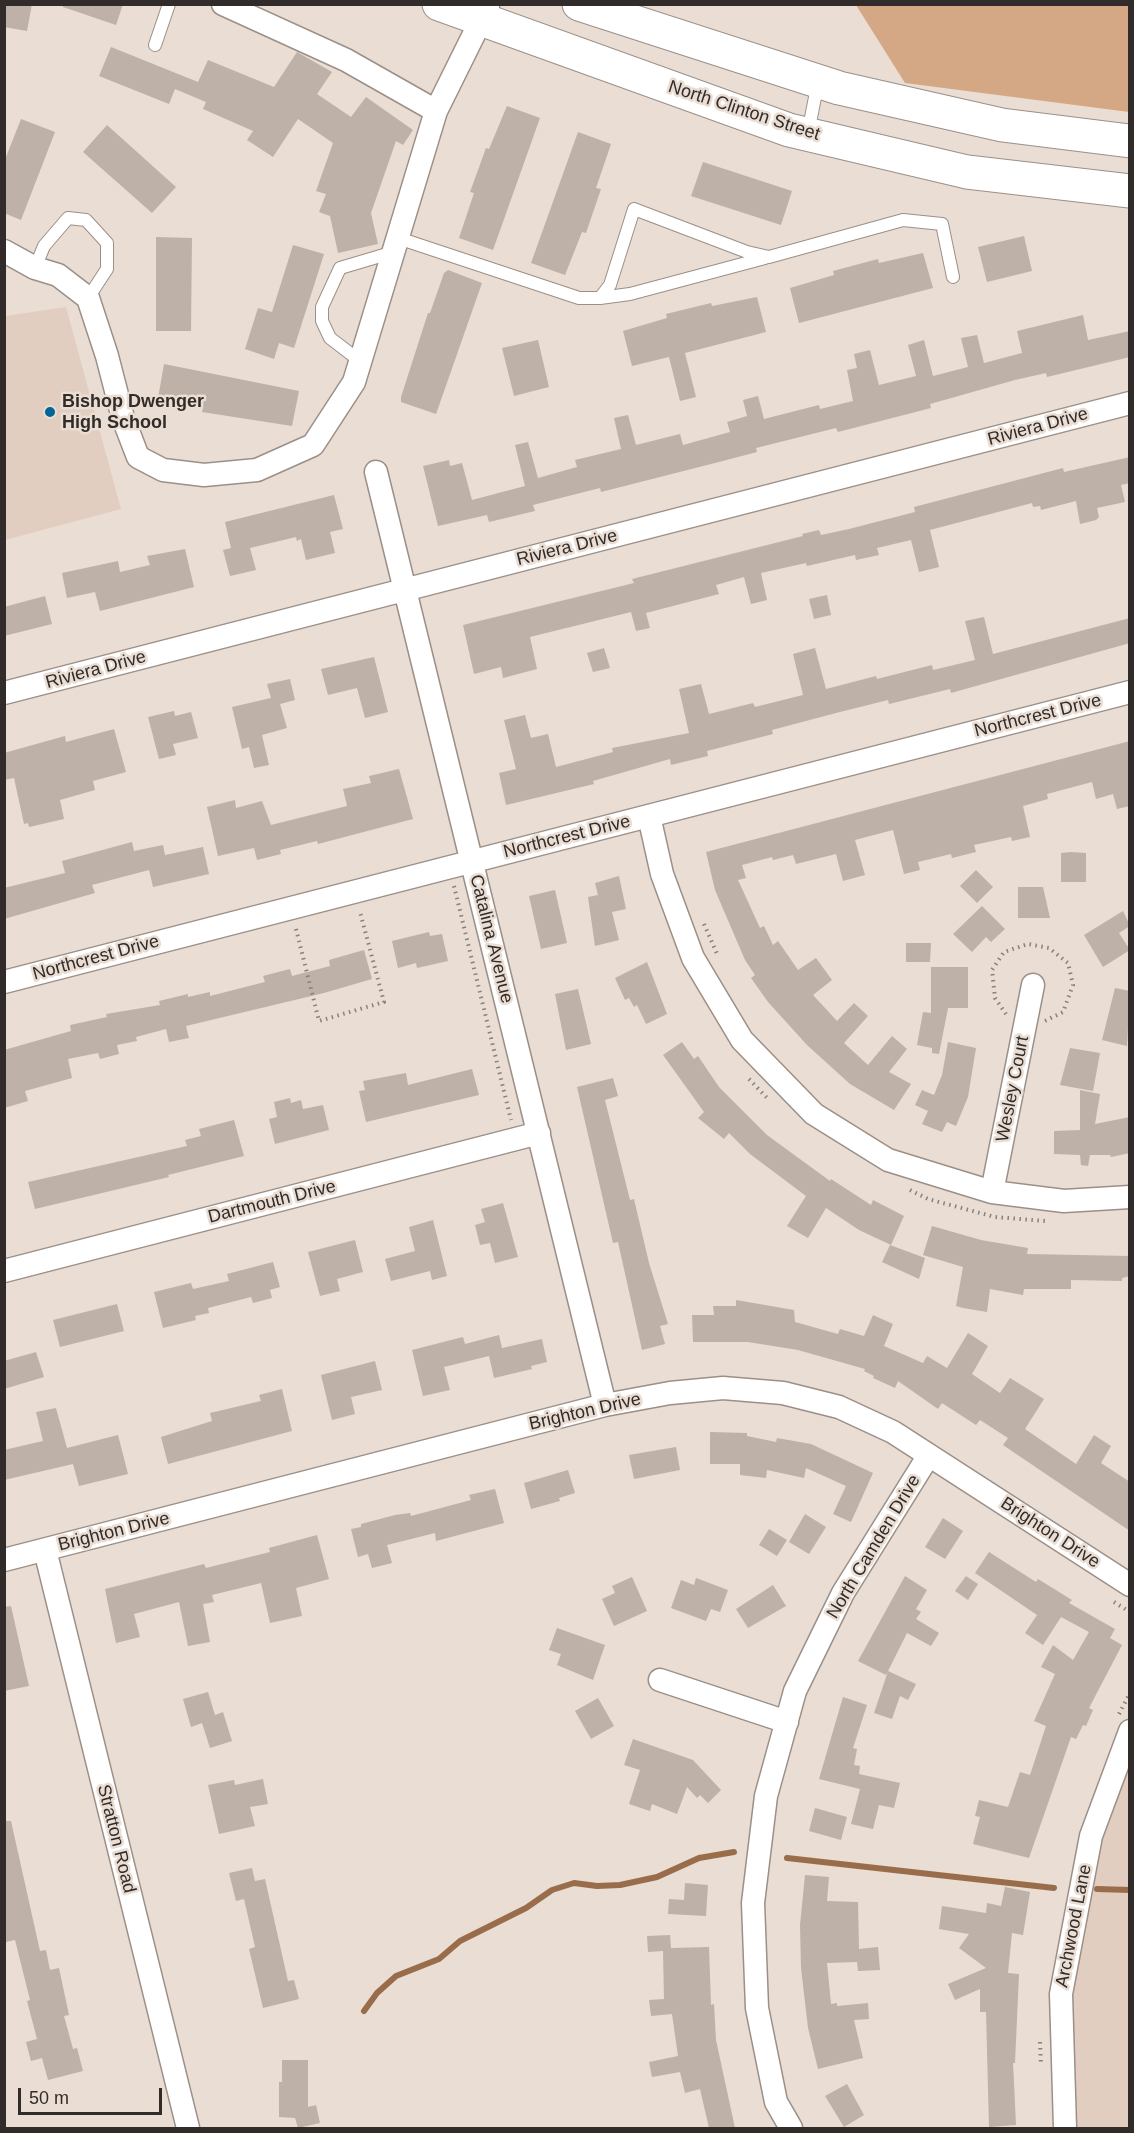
<!DOCTYPE html>
<style>
body{margin:0}
#map{position:relative;width:1134px;height:2133px;overflow:hidden;background:#eaddd3;font-family:Arial,sans-serif}
canvas{display:block}
.frame{position:absolute;inset:0;border:6px solid #312c29;pointer-events:none}
.scale{position:absolute;left:18px;top:2088px;width:144px;height:27px;box-sizing:border-box;border:3px solid #312c29;border-top:0;padding-left:8px;font-size:18px;line-height:21px;white-space:nowrap;color:#312c29;-webkit-text-stroke:4px #eaddd3;paint-order:stroke}
</style>
<div id="map">
<canvas width="1134" height="2133"></canvas>
<div class="frame"></div>
<div class="scale">50 m</div>
</div>
<script>
const c = document.querySelector('canvas').getContext('2d');
c.lineJoin = 'round';
function fill(path, color) { c.fillStyle = color; c.fill(path, 'evenodd'); }
const poly = rows => new Path2D(rows.map(r => 'M' + r).join(''));
function strokePath(path, color, width, dash) { c.strokeStyle = color; c.lineWidth = width; c.lineCap = dash ? 'butt' : 'round'; c.setLineDash(dash || []); c.stroke(path); }
function label(font, color, halo, rows, align = 'center') {
  c.font = font + ' Arial,sans-serif'; c.lineWidth = 5; c.setLineDash([]); c.textBaseline = 'middle'; c.strokeStyle = halo; c.fillStyle = color; for (const [text, x, y, turn = 0] of rows) {
    c.save(); c.translate(x, y); c.rotate((+turn || 0) * Math.PI / 180); c.textAlign = isNaN(turn) ? turn : align; if (halo) c.strokeText(text, 0, 0); c.fillText(text, 0, 0); c.restore();
  }
}
fill(poly([
 [66,307,121,509,5,540,5,316],
 [1129,1731,1129,2128,1065,2128,1061,1994]
]), '#e1cec0');
fill(poly([
 [856,5,1129,5,1129,112,905,83]
]), '#d5a885');
strokePath(poly([
 [787,1858,1054,1888],
 [1097,1889,1130,1890],
 [364,2011,377,1993,396,1976,439,1959,460,1941,526,1908,552,1890,574,1883,597,1886,620,1885,657,1877,699,1858,734,1852]
]), '#996d4b', 6);
fill(poly([
 [4,4,32,4,27,31,4,27],
 [63,4,123,4,116,25,63,7],
 [111,47,198,82,208,60,274,87,297,52,332,72,317,94,351,117,366,97,413,130,403,145,396,141,371,213,378,244,338,253,330,216,319,212,326,194,316,191,333,143,298,119,273,157,247,140,253,131,203,109,206,102,175,89,169,104,99,76],
 [507,106,540,118,493,250,459,238,474,193,470,192,486,148,489,149],
 [21,119,55,132,21,220,4,213,4,162],
 [107,125,176,187,152,213,83,152],
 [578,132,611,144,596,188,601,189,586,233,582,232,565,275,531,263],
 [703,162,792,191,781,225,691,196],
 [1024,236,1032,271,987,282,978,247],
 [156,237,192,238,191,331,156,331],
 [293,245,324,254,294,348,279,343,274,359,245,349,258,308,272,312],
 [923,253,933,288,799,323,790,288,834,275,833,271,878,259,879,263],
 [448,270,482,283,436,414,401,402,401,397,428,313,430,313,444,273],
 [757,297,766,332,685,353,696,397,680,401,669,357,632,366,623,331,667,318,666,314,711,303,712,306],
 [1083,315,1088,340,1130,331,1130,357,1047,377,1046,373,1015,380,930,404,931,408,838,432,836,428,756,448,757,452,715,463,601,492,600,488,533,505,535,511,489,522,487,515,438,526,423,466,449,460,450,466,462,463,472,500,525,486,515,445,528,442,538,478,577,467,575,460,621,449,614,418,628,415,636,445,680,434,683,445,730,432,727,422,747,416,743,400,758,396,764,419,819,405,820,409,853,401,847,370,857,368,854,354,870,350,879,385,916,376,908,345,924,340,933,376,968,367,961,338,977,335,984,363,1022,353,1017,331],
 [538,340,549,387,514,396,502,348],
 [164,364,299,391,292,426,202,412,203,407,158,398],
 [1130,457,1130,483,1121,485,1125,502,1097,508,1099,517,1096,520,1080,524,1076,501,1041,510,1040,506,1033,507,1032,503,930,530,939,567,919,572,911,540,877,548,879,555,856,560,855,555,807,566,806,563,761,573,767,600,751,604,744,577,716,585,719,594,646,613,650,628,636,631,631,612,530,637,537,669,503,678,501,667,474,674,463,625,634,583,632,579,803,536,802,534,819,530,821,535,849,529,915,512,914,507,1063,468,1064,472],
 [334,495,343,529,330,532,335,553,306,560,301,539,297,541,296,537,250,548,256,570,230,576,223,550,231,548,225,522],
 [185,549,194,587,100,611,95,592,67,598,62,573,118,561,120,572,150,565,147,556],
 [827,595,831,615,814,619,809,599],
 [45,596,52,624,4,636,4,607],
 [984,617,993,654,1130,618,1130,643,951,693,950,689,889,704,888,700,836,713,772,730,773,734,707,751,708,756,671,765,670,759,593,781,594,784,506,805,499,773,516,769,504,720,525,715,531,738,548,734,556,767,613,752,612,748,689,733,679,689,701,684,709,714,753,703,755,707,803,695,793,654,815,648,826,689,876,676,877,679,932,665,933,670,975,660,965,621],
 [604,648,610,668,593,672,587,653],
 [374,657,388,712,365,718,357,688,328,695,321,669],
 [290,679,295,700,280,704,287,728,262,735,269,765,254,768,249,747,242,749,232,707,271,698,267,684],
 [174,711,175,716,191,712,198,738,173,744,176,755,159,759,148,717],
 [114,729,126,772,93,781,95,790,60,800,64,819,29,827,28,823,24,824,14,778,4,780,4,753,65,736,66,742],
 [1130,741,1130,806,1117,809,1113,794,1096,799,1092,782,1047,794,1048,799,1023,806,1030,837,1012,841,1011,837,974,845,976,852,952,858,951,854,918,862,920,870,904,874,893,830,855,840,865,875,843,881,836,854,796,864,793,855,773,860,772,857,742,865,746,878,738,880,760,928,764,926,773,945,778,941,798,970,816,958,832,980,813,995,837,1021,854,1003,868,1016,844,1043,868,1065,892,1036,907,1049,889,1072,911,1084,894,1110,850,1084,807,1045,768,1002,751,978,755,975,745,960,715,890,706,852],
 [399,769,413,819,318,844,317,841,280,850,281,854,257,860,254,848,218,856,207,807,235,800,236,808,262,801,271,825,347,806,343,789,371,783,369,776],
 [132,842,134,851,163,845,165,855,203,847,209,874,153,887,149,870,92,885,95,893,4,919,4,888,65,873,62,861],
 [1071,852,1086,853,1086,882,1061,882,1061,853],
 [976,870,993,887,977,903,960,886],
 [619,876,626,909,612,912,619,940,595,946,588,897,598,895,595,883],
 [1018,887,1043,887,1050,918,1018,918],
 [555,890,567,943,541,949,529,896],
 [982,906,1005,929,991,942,986,937,972,952,953,934],
 [1123,911,1130,926,1119,933,1130,950,1103,967,1084,935],
 [429,932,430,936,442,934,448,961,417,968,416,963,398,968,392,941],
 [906,943,931,943,930,962,906,962],
 [364,950,372,979,324,993,186,1026,189,1038,169,1042,166,1029,136,1037,137,1041,117,1045,119,1054,100,1059,98,1053,68,1059,72,1078,25,1091,28,1101,4,1108,4,1050,71,1031,70,1025,107,1017,106,1014,160,1005,159,1001,188,994,188,997,210,992,210,996,265,982,263,976,290,969,292,976,330,966,329,960],
 [647,962,667,1014,646,1024,637,1005,634,1007,629,998,625,1000,615,978],
 [931,967,968,967,968,1008,948,1008,939,1054,932,1053,932,1048,917,1045,923,1012,931,1013],
 [1115,988,1130,991,1127,1046,1102,1040],
 [578,989,591,1044,566,1050,555,994],
 [682,1042,694,1059,698,1056,719,1087,767,1135,830,1181,831,1179,871,1205,873,1200,904,1216,891,1245,859,1230,826,1208,808,1238,787,1226,806,1196,750,1154,729,1133,724,1139,698,1118,704,1112,663,1055],
 [948,1042,976,1048,968,1097,956,1126,947,1122,942,1132,922,1124,928,1111,915,1105,922,1090,934,1095,942,1075],
 [1070,1048,1100,1053,1093,1091,1060,1085],
 [472,1069,479,1095,366,1122,359,1091,365,1090,363,1081,406,1073,408,1085],
 [613,1078,618,1096,605,1100,630,1200,634,1199,649,1263,668,1324,660,1326,665,1344,642,1350,618,1242,613,1243,577,1087],
 [1080,1090,1100,1094,1095,1124,1130,1117,1130,1153,1111,1157,1110,1155,1090,1155,1088,1166,1081,1165,1080,1155,1054,1154,1054,1131,1080,1130],
 [290,1098,291,1103,301,1100,303,1109,323,1105,329,1130,275,1144,269,1119,277,1117,274,1102],
 [234,1120,244,1156,168,1175,169,1177,35,1209,28,1182,187,1146,185,1140,201,1136,199,1129],
 [503,1203,518,1257,495,1263,490,1243,480,1245,475,1225,485,1222,481,1209],
 [433,1220,447,1276,432,1280,430,1271,391,1281,385,1259,415,1251,409,1227],
 [932,1226,981,1240,1028,1248,1027,1254,1130,1256,1130,1276,1122,1278,1122,1281,1071,1280,1071,1289,1024,1289,1023,1295,990,1289,987,1312,963,1308,956,1306,963,1267,923,1255],
 [355,1240,363,1272,337,1279,340,1291,320,1296,308,1252],
 [890,1245,925,1258,919,1279,882,1262],
 [273,1262,280,1287,270,1290,272,1298,253,1303,251,1297,208,1308,209,1313,195,1316,196,1320,163,1328,154,1292,191,1283,193,1289,229,1281,227,1274],
 [736,1300,794,1310,795,1322,838,1334,840,1329,864,1336,873,1315,893,1324,884,1346,923,1363,927,1356,947,1368,968,1333,988,1346,972,1374,1000,1393,1010,1378,1044,1399,1025,1429,1076,1464,1094,1435,1111,1446,1101,1463,1130,1482,1130,1531,1003,1445,1008,1438,980,1420,976,1425,942,1403,938,1409,898,1381,895,1388,873,1378,874,1376,864,1371,865,1369,798,1350,748,1342,693,1342,692,1315,714,1315,713,1306,736,1306],
 [117,1304,124,1331,60,1347,53,1320],
 [499,1335,502,1348,542,1339,547,1362,531,1366,532,1369,494,1378,489,1356,444,1367,450,1390,423,1396,412,1350,463,1337,465,1344],
 [36,1352,44,1377,4,1389,4,1361],
 [375,1361,382,1390,351,1397,355,1414,332,1420,321,1375],
 [282,1389,292,1431,168,1464,161,1437,212,1421,210,1413,261,1401,259,1395],
 [56,1408,67,1448,118,1435,128,1474,79,1486,73,1464,4,1480,4,1450,43,1441,36,1412],
 [710,1432,747,1433,747,1436,776,1442,777,1438,811,1444,873,1473,851,1522,833,1514,846,1486,806,1468,804,1478,767,1470,766,1478,740,1475,740,1464,710,1464],
 [676,1447,680,1470,634,1479,629,1455],
 [568,1470,575,1493,559,1498,560,1501,531,1509,524,1483],
 [495,1489,504,1523,436,1541,435,1533,387,1545,392,1563,372,1568,368,1554,358,1557,351,1529,361,1527,361,1524,395,1515,410,1513,411,1516,471,1500,469,1495],
 [805,1514,826,1527,809,1554,789,1542],
 [943,1518,963,1531,945,1559,925,1547],
 [769,1529,787,1540,777,1556,759,1545],
 [317,1535,329,1579,296,1588,302,1616,270,1623,261,1583,212,1595,214,1602,203,1604,210,1642,188,1646,179,1602,134,1614,140,1637,116,1643,105,1589,204,1564,206,1568,270,1552,269,1548],
 [989,1552,1036,1582,1038,1579,1072,1600,1069,1603,1115,1629,1110,1638,1122,1645,1089,1708,1093,1710,1086,1726,1083,1725,1076,1739,1071,1737,1029,1858,973,1844,980,1817,975,1816,979,1800,1008,1807,1020,1772,1030,1775,1046,1726,1034,1721,1055,1674,1041,1667,1053,1645,1073,1660,1089,1632,1061,1617,1043,1645,1025,1633,1037,1615,975,1573],
 [905,1576,927,1590,916,1609,921,1612,916,1619,939,1633,931,1646,907,1633,886,1675,858,1661],
 [966,1576,978,1584,968,1600,955,1591],
 [632,1577,647,1611,614,1626,602,1599,615,1593,612,1586],
 [696,1578,728,1590,720,1612,711,1609,706,1621,671,1608,681,1580,694,1585],
 [773,1585,786,1606,748,1628,736,1609],
 [11,1606,29,1686,4,1691,4,1607],
 [557,1628,605,1645,593,1680,557,1665,561,1654,549,1650],
 [888,1671,916,1684,908,1700,900,1696,892,1719,874,1713],
 [208,1692,215,1715,223,1712,232,1741,210,1748,202,1723,191,1727,183,1699],
 [843,1697,867,1705,853,1748,857,1749,854,1765,860,1766,859,1774,900,1783,894,1808,879,1805,873,1829,851,1824,860,1789,819,1779],
 [598,1698,614,1726,591,1739,575,1711],
 [633,1739,693,1760,721,1790,708,1803,700,1795,697,1798,687,1787,677,1814,652,1804,650,1811,629,1804,640,1770,624,1765],
 [263,1779,268,1804,250,1807,255,1826,219,1834,208,1785,234,1780,235,1785],
 [815,1808,847,1817,841,1840,809,1831],
 [4,1821,11,1821,40,1951,46,1950,50,1970,59,1968,69,2015,64,2016,73,2049,77,2048,83,2071,48,2080,42,2058,31,2061,26,2042,37,2039,27,2001,30,2000,15,1940,6,1942,4,1934],
 [252,1868,255,1881,265,1879,288,1981,294,1980,299,1999,263,2008,249,1949,255,1947,244,1899,236,1901,229,1873],
 [805,1875,829,1877,827,1901,858,1902,859,1949,878,1947,880,1970,858,1971,857,1962,827,1963,831,2004,837,2003,837,2006,868,2003,869,2019,854,2020,863,2058,818,2069,808,2028,801,1968,800,1925],
 [685,1883,708,1885,706,1916,668,1914,669,1899,684,1900],
 [1005,1887,1030,1892,1023,1935,1012,1933,1008,1973,1019,1974,1015,2063,1013,2063,1016,2125,989,2127,986,2012,980,2012,980,1989,955,2000,948,1984,986,1968,959,1948,969,1934,939,1929,942,1906,986,1913,987,1903,1001,1906],
 [670,1935,671,1948,709,1947,711,2005,714,2004,716,2040,735,2128,709,2128,700,2089,685,2093,680,2072,652,2077,649,2062,678,2056,672,2014,651,2016,649,2000,664,1999,663,1951,648,1952,647,1936],
 [282,2060,308,2060,308,2107,316,2105,320,2123,298,2128,295,2118,279,2117,279,2082,282,2082],
 [847,2084,864,2115,844,2127,825,2096]
]), '#bdb1a8');
const lane = poly([
 [155,45,169,4],
 [808,133,818,82],
 [398,238,579,298,600,298,610,285,634,209,747,252,769,257,903,220,942,224,953,277],
 [35,268,44,246,68,218,86,220,107,243,107,269,88,298],
 [600,298,630,294,765,258],
 [360,361,330,338,322,321,322,307,340,268,394,252]
]);
const street = poly([
 [436,111,488,6],
 [4,251,35,268,58,275,88,298,107,356,123,418,138,457,163,470,204,475,257,470,313,445,354,382,436,111,346,60,223,4],
 [376,472,605,1405],
 [4,693,1130,403],
 [649,816,662,874,693,958,742,1040,814,1114,888,1160,992,1192,1064,1201,1130,1197],
 [4,982,1130,692],
 [992,1192,1033,985],
 [4,1271,539,1133],
 [45,1550,188,2128],
 [4,1560,605,1405,670,1393,723,1388,783,1393,839,1407,893,1432,1130,1585],
 [660,1680,787,1722],
 [791,2128,776,2102,757,2008,753,1903,766,1796,795,1691,843,1593,929,1455],
 [1065,2128,1061,1994,1091,1836,1130,1731]
]);
const primary = poly([
 [439,4,789,130,967,172,1130,191],
 [579,4,839,88,1002,125,1130,141]
]);
strokePath(lane, '#9b8f87', 14);
strokePath(street, '#9b8f87', 25);
strokePath(primary, '#9b8f87', 35);
strokePath(poly([
 [454,886,511,1120],
 [704,924,718,956],
 [296,929,319,1021,384,1002,360,912],
 [1006,1014,995,998,992,970,1004,952,1028,944,1049,948,1068,963,1073,985,1063,1012,1045,1021],
 [749,1079,768,1099],
 [910,1190,928,1199,995,1217,1045,1221],
 [1114,1602,1130,1612],
 [1119,1714,1130,1693],
 [1040,2042,1041,2065]
]), '#8a817b', 4, [1.5, 4.5]);
strokePath(lane, '#fff', 12);
strokePath(street, '#fff', 22);
strokePath(primary, '#fff', 33);
for (const [x, y, r, color] of [
 [50,412,6,"#026594"]
]) { const dot = new Path2D(); dot.arc(x, y, r, 0, 2 * Math.PI); c.fillStyle = color; c.fill(dot); strokePath(dot, '#eaddd3', 2); }
label('18px', '#312c29', '#eaddd3', [
 ["North Clinton Street",744,111,18],
 ["Riviera Drive",1038,427,-15],
 ["Riviera Drive",567,548,-14],
 ["Riviera Drive",96,670,-15],
 ["Northcrest Drive",1038,716,-14],
 ["Northcrest Drive",567,837,-14],
 ["Catalina Avenue",491,939,76],
 ["Northcrest Drive",96,958,-15],
 ["Wesley Court",1013,1089,-79],
 ["Dartmouth Drive",272,1202,-14],
 ["Brighton Drive",585,1412,-13],
 ["Brighton Drive",114,1532,-14],
 ["Brighton Drive",1050,1533,33],
 ["North Camden Drive",874,1547,-59],
 ["Stratton Road",116,1839,76],
 ["Archwood Lane",1074,1926,-79]
]);
label('bold 18px', '#312c29', '#eaddd3', [
 ["Bishop Dwenger",62,402],
 ["High School",62,423]
], 'left');
</script>
